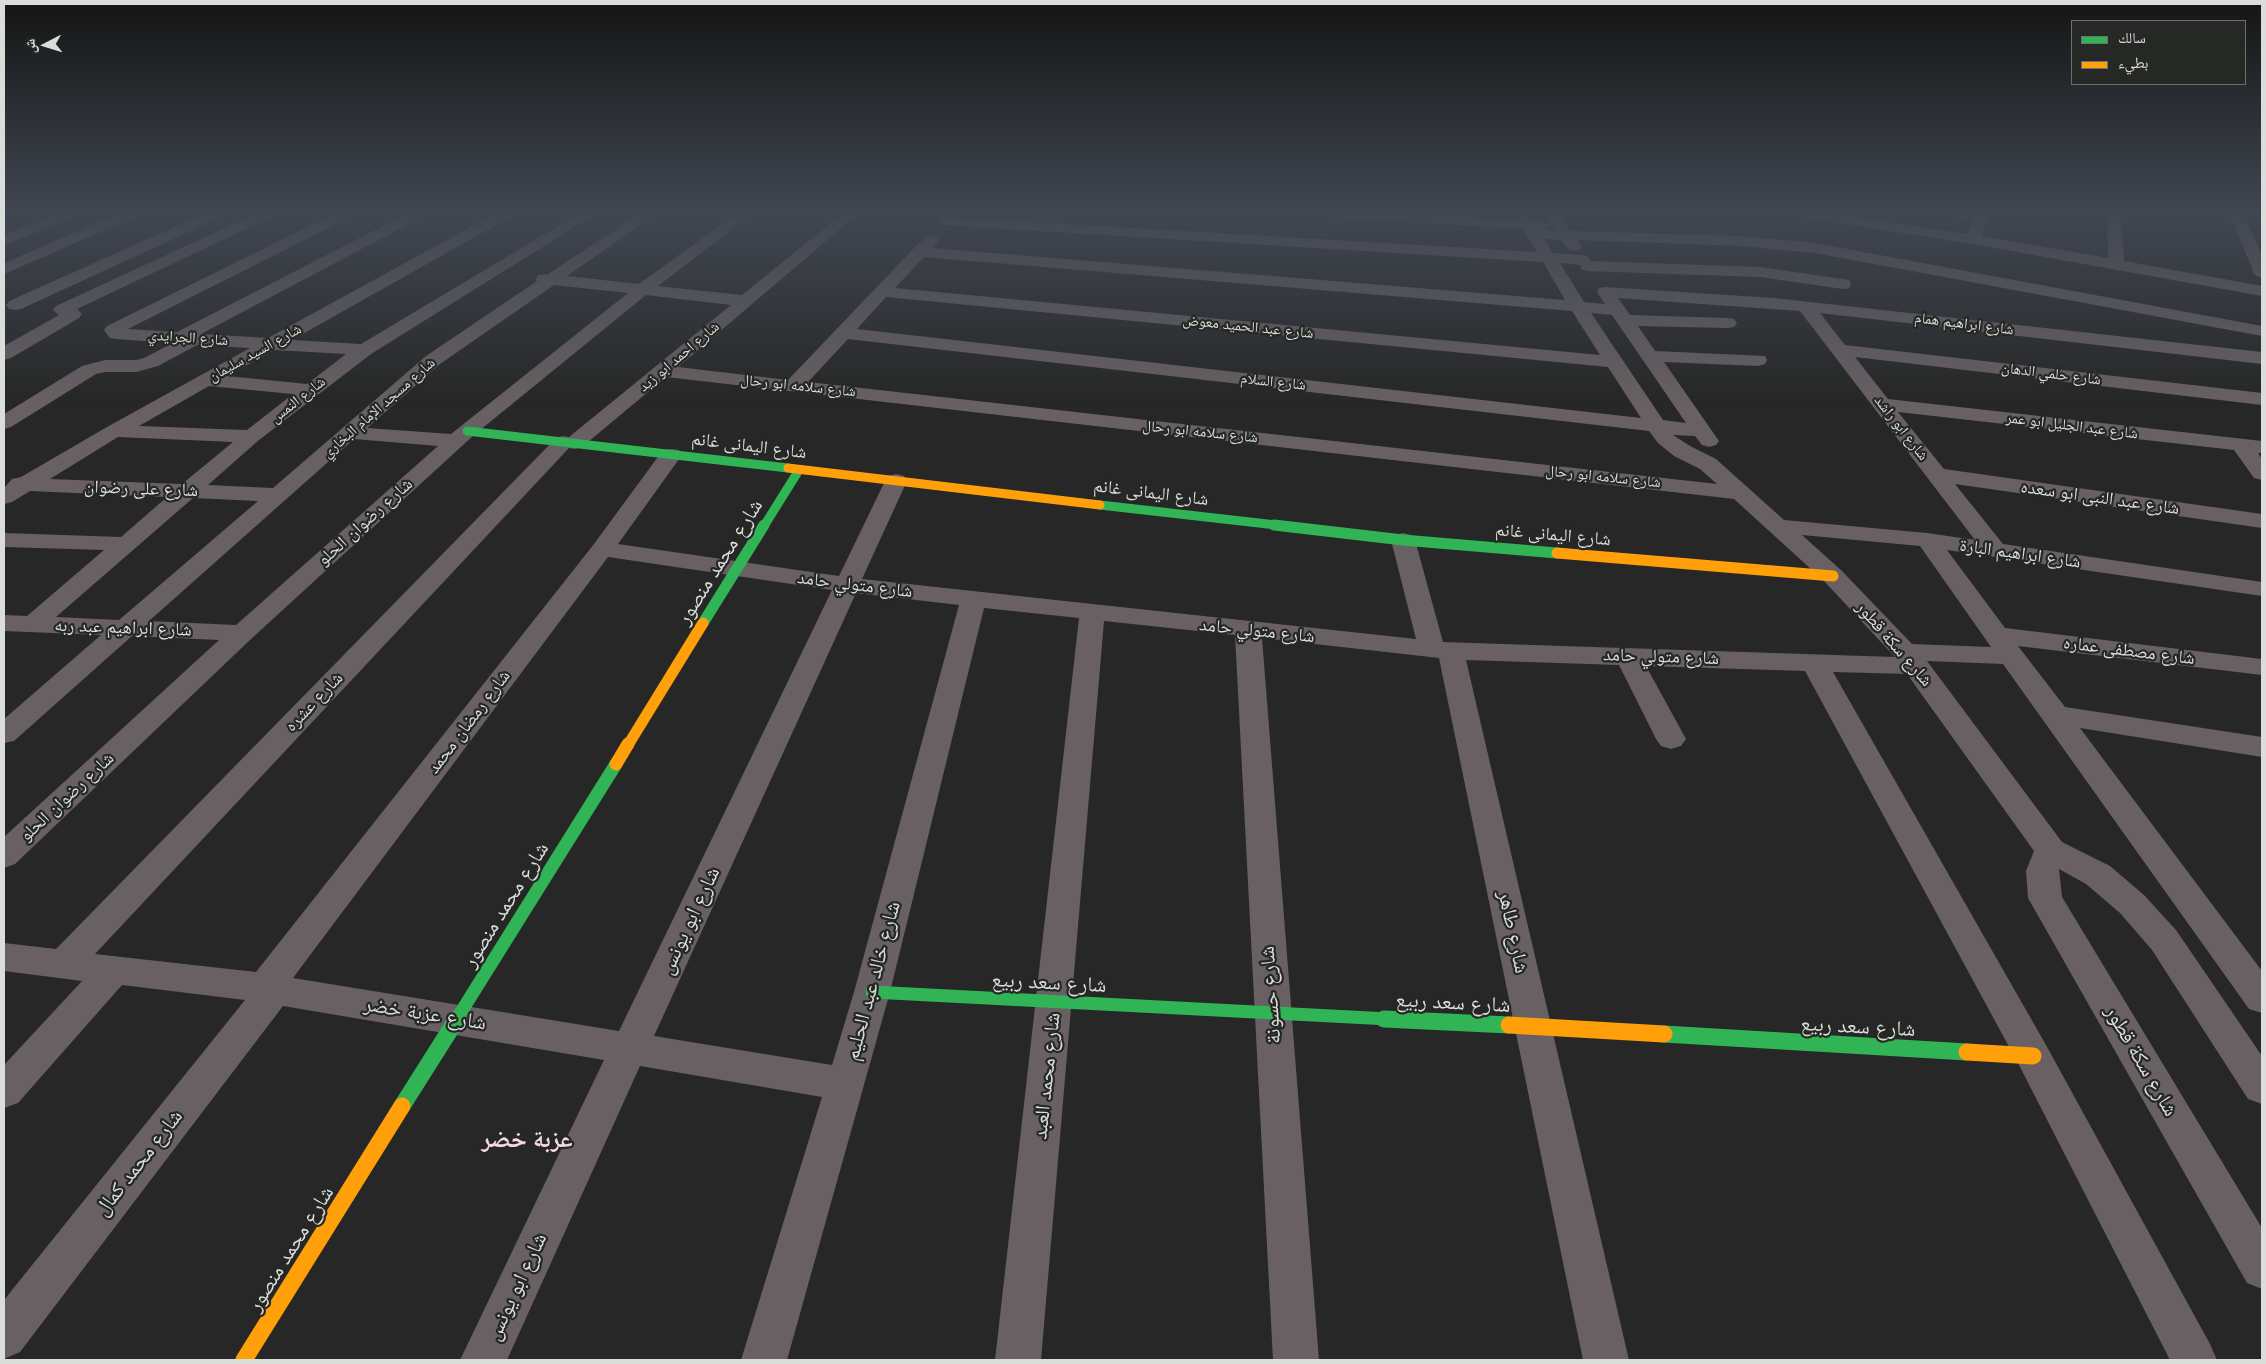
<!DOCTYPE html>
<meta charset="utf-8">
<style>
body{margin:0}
#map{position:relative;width:2266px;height:1364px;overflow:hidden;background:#262726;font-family:"PT Sans","Noto Naskh Arabic",sans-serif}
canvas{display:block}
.frame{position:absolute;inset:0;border:5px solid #dbdddb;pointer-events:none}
.legend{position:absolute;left:2071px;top:20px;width:175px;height:65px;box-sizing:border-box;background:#262825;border:1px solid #6e706e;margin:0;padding:6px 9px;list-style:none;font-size:15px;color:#dbdddb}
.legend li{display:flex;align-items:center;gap:10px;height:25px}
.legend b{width:25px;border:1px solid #6e706e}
.north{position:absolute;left:20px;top:20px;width:50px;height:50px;-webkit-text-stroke:4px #262825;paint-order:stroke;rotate:265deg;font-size:14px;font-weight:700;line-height:20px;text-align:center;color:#dbdddb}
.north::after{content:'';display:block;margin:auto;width:18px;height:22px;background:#dbdddb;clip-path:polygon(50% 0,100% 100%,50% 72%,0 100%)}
</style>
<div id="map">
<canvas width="2266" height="1364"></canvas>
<div class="frame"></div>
<ul class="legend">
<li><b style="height:6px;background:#30b455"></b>سالك</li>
<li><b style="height:6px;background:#ff9f0a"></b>بطيء</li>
</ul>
<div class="north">ش</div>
</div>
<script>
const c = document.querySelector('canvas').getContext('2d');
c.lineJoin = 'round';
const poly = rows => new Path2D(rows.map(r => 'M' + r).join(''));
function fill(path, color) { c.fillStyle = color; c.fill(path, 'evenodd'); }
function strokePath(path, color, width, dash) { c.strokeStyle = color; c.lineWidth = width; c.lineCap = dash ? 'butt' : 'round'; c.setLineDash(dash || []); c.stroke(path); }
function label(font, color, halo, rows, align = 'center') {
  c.font = font + ' "PT Sans","Noto Naskh Arabic",sans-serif'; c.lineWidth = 4.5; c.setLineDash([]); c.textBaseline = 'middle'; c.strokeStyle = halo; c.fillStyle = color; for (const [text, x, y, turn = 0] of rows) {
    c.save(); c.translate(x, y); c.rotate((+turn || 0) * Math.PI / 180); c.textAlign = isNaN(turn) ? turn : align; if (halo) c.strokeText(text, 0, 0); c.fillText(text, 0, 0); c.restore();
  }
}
fill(poly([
 [58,213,77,213,75,216,4,245,4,235,58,213],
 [120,213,139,213,137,216,4,274,4,263,120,213],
 [206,213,225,213,223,216,21,309,15,310,9,309,6,305,9,301,206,213],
 [257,213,275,213,273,216,77,309,82,314,79,318,11,358,4,360,4,346,59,315,53,310,56,306,257,213],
 [336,213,354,213,352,216,128,329,177,332,408,213,426,213,424,216,201,334,268,338,496,213,514,213,512,216,292,340,361,344,580,213,597,213,371,354,259,440,208,485,273,488,426,356,537,281,536,279,538,275,548,274,641,213,658,213,567,276,639,284,737,213,753,213,658,286,742,295,843,213,859,213,678,367,788,380,913,249,926,237,931,235,936,237,939,240,932,248,1565,300,1543,262,943,225,940,222,943,219,948,217,1537,252,1523,229,1328,217,1321,213,1398,213,1518,220,1514,213,1528,213,1533,221,1548,223,1551,226,1546,230,1555,230,1543,213,1557,213,1571,231,1741,236,1815,243,2262,326,2262,336,1815,253,1741,246,1578,240,1582,246,1580,249,1574,251,1568,249,1561,240,1544,239,1553,253,1583,255,1589,257,1590,261,1760,267,1843,279,1849,280,1851,284,1849,288,1843,289,1760,277,1587,271,1581,269,1580,265,1560,263,1584,302,1605,304,1597,292,1599,288,1605,287,1774,298,2262,352,2262,364,1820,313,1845,345,2262,393,2262,405,1855,357,1888,399,2262,441,2262,453,2258,453,2262,459,2262,480,2254,478,2234,450,1898,412,1944,469,2262,514,2262,528,1955,484,2003,544,2262,582,2262,596,1947,550,2005,628,2262,659,2262,675,2018,646,2065,707,2262,737,2262,757,2080,728,2262,971,2262,1013,2249,1009,2003,664,1927,661,2062,842,2110,866,2144,895,2176,930,2262,1056,2262,1104,2248,1099,2152,950,2120,913,2086,884,2059,869,2062,897,2262,1228,2262,1289,2247,1283,2028,898,2026,871,2034,851,1907,674,1833,672,2046,1045,2210,1344,2217,1360,2170,1360,2020,1067,1805,671,1646,666,1686,739,1681,746,1671,749,1661,746,1656,739,1619,665,1466,660,1629,1360,1583,1360,1439,658,1262,638,1319,1360,1273,1360,1235,635,1104,621,1041,1360,995,1360,1079,618,984,608,890,992,787,1360,741,1360,822,1097,640,1066,507,1360,460,1360,604,1060,283,1006,20,1352,4,1359,4,1300,245,1000,122,985,18,1103,4,1108,4,1065,82,981,4,971,4,943,56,949,556,438,563,436,569,437,731,305,646,295,474,435,251,639,15,864,4,868,4,837,219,640,132,636,14,741,4,743,4,719,101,635,4,631,4,615,27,616,104,550,4,547,4,533,121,537,167,497,30,491,12,502,4,504,4,488,12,479,21,477,107,427,250,348,197,345,158,366,136,372,105,372,96,374,11,427,4,429,4,414,82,366,105,360,136,360,144,358,173,343,116,339,110,338,104,330,107,326,336,213],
 [924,257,1572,311,1600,355,895,288,924,257],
 [554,285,628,293,451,434,367,428,440,364,554,285],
 [886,297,1608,367,1641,418,857,329,886,297],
 [1618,298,1800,311,1975,540,1927,533,1784,520,1716,459,1690,446,1673,435,1695,436,1702,445,1709,447,1716,445,1719,441,1664,362,1758,366,1765,364,1767,360,1765,356,1655,351,1638,326,1728,328,1734,327,1737,323,1734,319,1728,318,1630,315,1618,298],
 [1591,313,1612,315,1686,423,1663,420,1591,313],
 [848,339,1649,431,1658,443,1674,456,1700,469,1717,484,808,382,848,339],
 [274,350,346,354,307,384,227,376,274,350],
 [666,377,1734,499,1824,581,1895,657,1443,642,1415,540,1411,535,1403,533,1395,535,1391,540,1416,639,862,579,907,481,904,476,896,474,888,476,885,481,839,576,618,544,682,455,679,450,671,449,663,450,594,544,256,972,95,954,569,448,575,449,582,447,666,377],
 [209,386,293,394,247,430,139,426,209,386],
 [118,437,233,442,182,484,50,479,118,437],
 [354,439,438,446,236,625,149,621,354,439],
 [193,498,258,501,119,620,56,617,193,498],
 [1802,535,1920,546,1991,647,1912,644,1842,571,1802,535],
 [608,557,832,590,619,1031,293,978,608,557],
 [856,593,959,605,854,992,832,1065,654,1036,856,593],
 [1793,213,1828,213,1967,234,1972,220,1951,216,1949,213,1989,213,1982,236,2108,258,2107,213,2121,213,2124,261,2262,286,2262,296,1973,244,1800,217,1795,216,1793,213],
 [2229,213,2243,213,2262,255,2262,278,2256,276,2254,273,2229,213]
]), '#686063');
strokePath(poly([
 [467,431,788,468],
 [1100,505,1285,526],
 [764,526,799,470]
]), '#30b455', 9);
strokePath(poly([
 [1274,525,1403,540,1557,553],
 [703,623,764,525]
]), '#30b455', 11);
strokePath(poly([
 [872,992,1408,1020],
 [456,1020,616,764]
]), '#30b455', 13);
strokePath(poly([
 [1384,1019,1509,1025],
 [1664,1034,1967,1052],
 [402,1106,457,1019]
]), '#30b455', 17);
strokePath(poly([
 [788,468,1100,505]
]), '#ff9f0a', 9);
strokePath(poly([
 [1557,553,1833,576],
 [628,745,703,623]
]), '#ff9f0a', 11);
strokePath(poly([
 [616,764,628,744]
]), '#ff9f0a', 13);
strokePath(poly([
 [1509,1025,1664,1034],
 [1967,1052,2033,1056],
 [244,1360,402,1106]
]), '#ff9f0a', 17);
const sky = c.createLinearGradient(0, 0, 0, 404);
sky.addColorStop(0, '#151515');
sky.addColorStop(0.53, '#414752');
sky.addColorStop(1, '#41475200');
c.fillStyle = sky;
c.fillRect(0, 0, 2266, 404);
label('15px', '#dbdddb', '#262825', [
 ["شارع ابراهيم همام",1964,324,7],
 ["شارع عبد الحميد معوض",1248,327,6],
 ["شارع الجرايدي",188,338,4],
 ["شارع السيد سليمان",255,353,-29],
 ["شارع احمد ابو زيد",679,357,-40],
 ["شارع حلمي الدهان",2051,374,7],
 ["شارع السلام",1273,382,6],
 ["شارع سلامه ابو رحال",798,386,6],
 ["شارع النمس",298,400,-38],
 ["شارع مسجد الإمام البخاري",379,408,-41],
 ["شارع عبد الجليل ابو عمر",2072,426,7],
 ["شارع ابو راشد",1901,428,52],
 ["شارع سلامه ابو رحال",1200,432,6],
 ["شارع سلامه ابو رحال",1603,477,6]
]);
label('18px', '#dbdddb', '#262825', [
 ["شارع اليمانى غانم",749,446,7],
 ["شارع على رضوان",141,489,2],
 ["شارع اليمانى غانم",1151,493,7],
 ["شارع عبد النبى ابو سعده",2100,498,8],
 ["شارع رضوان الحلو",365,522,-42],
 ["شارع اليمانى غانم",1553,535,5],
 ["شارع ابراهيم البارة",2020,554,8],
 ["شارع متولي حامد",855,585,7],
 ["شارع ابراهيم عبد ربه",123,628,2],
 ["شارع متولي حامد",1257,631,6],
 ["شارع سكة قطور",1894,644,49],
 ["شارع مصطفى عماره",2129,651,7],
 ["شارع متولي حامد",1661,657,2],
 ["شارع عشره",314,702,-46],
 ["شارع رمضان محمد",469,722,-53],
 ["شارع رضوان الحلو",67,797,-43]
]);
label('21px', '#dbdddb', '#262825', [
 ["شارع محمد منصور",720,562,-58],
 ["شارع محمد منصور",506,905,-58],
 ["شارع ابو يونس",690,921,-65],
 ["شارع طاهر",1513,932,78],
 ["شارع خالد عبد الحليم",873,981,-75],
 ["شارع سعد ربيع",1049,983,3],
 ["شارع حسونة",1271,995,-94],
 ["شارع سعد ربيع",1453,1003,3],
 ["شارع عزبة خضر",425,1014,9],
 ["شارع سعد ربيع",1858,1027,3],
 ["شارع سكة قطور",2141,1061,60],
 ["شارع محمد العبد",1047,1076,-84],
 ["شارع محمد كمال",139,1163,-52],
 ["شارع محمد منصور",291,1249,-58],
 ["شارع ابو يونس",517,1287,-65]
]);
label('bold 24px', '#f7d6e3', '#262825', [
 ["عزبة خضر",527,1140]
]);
</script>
